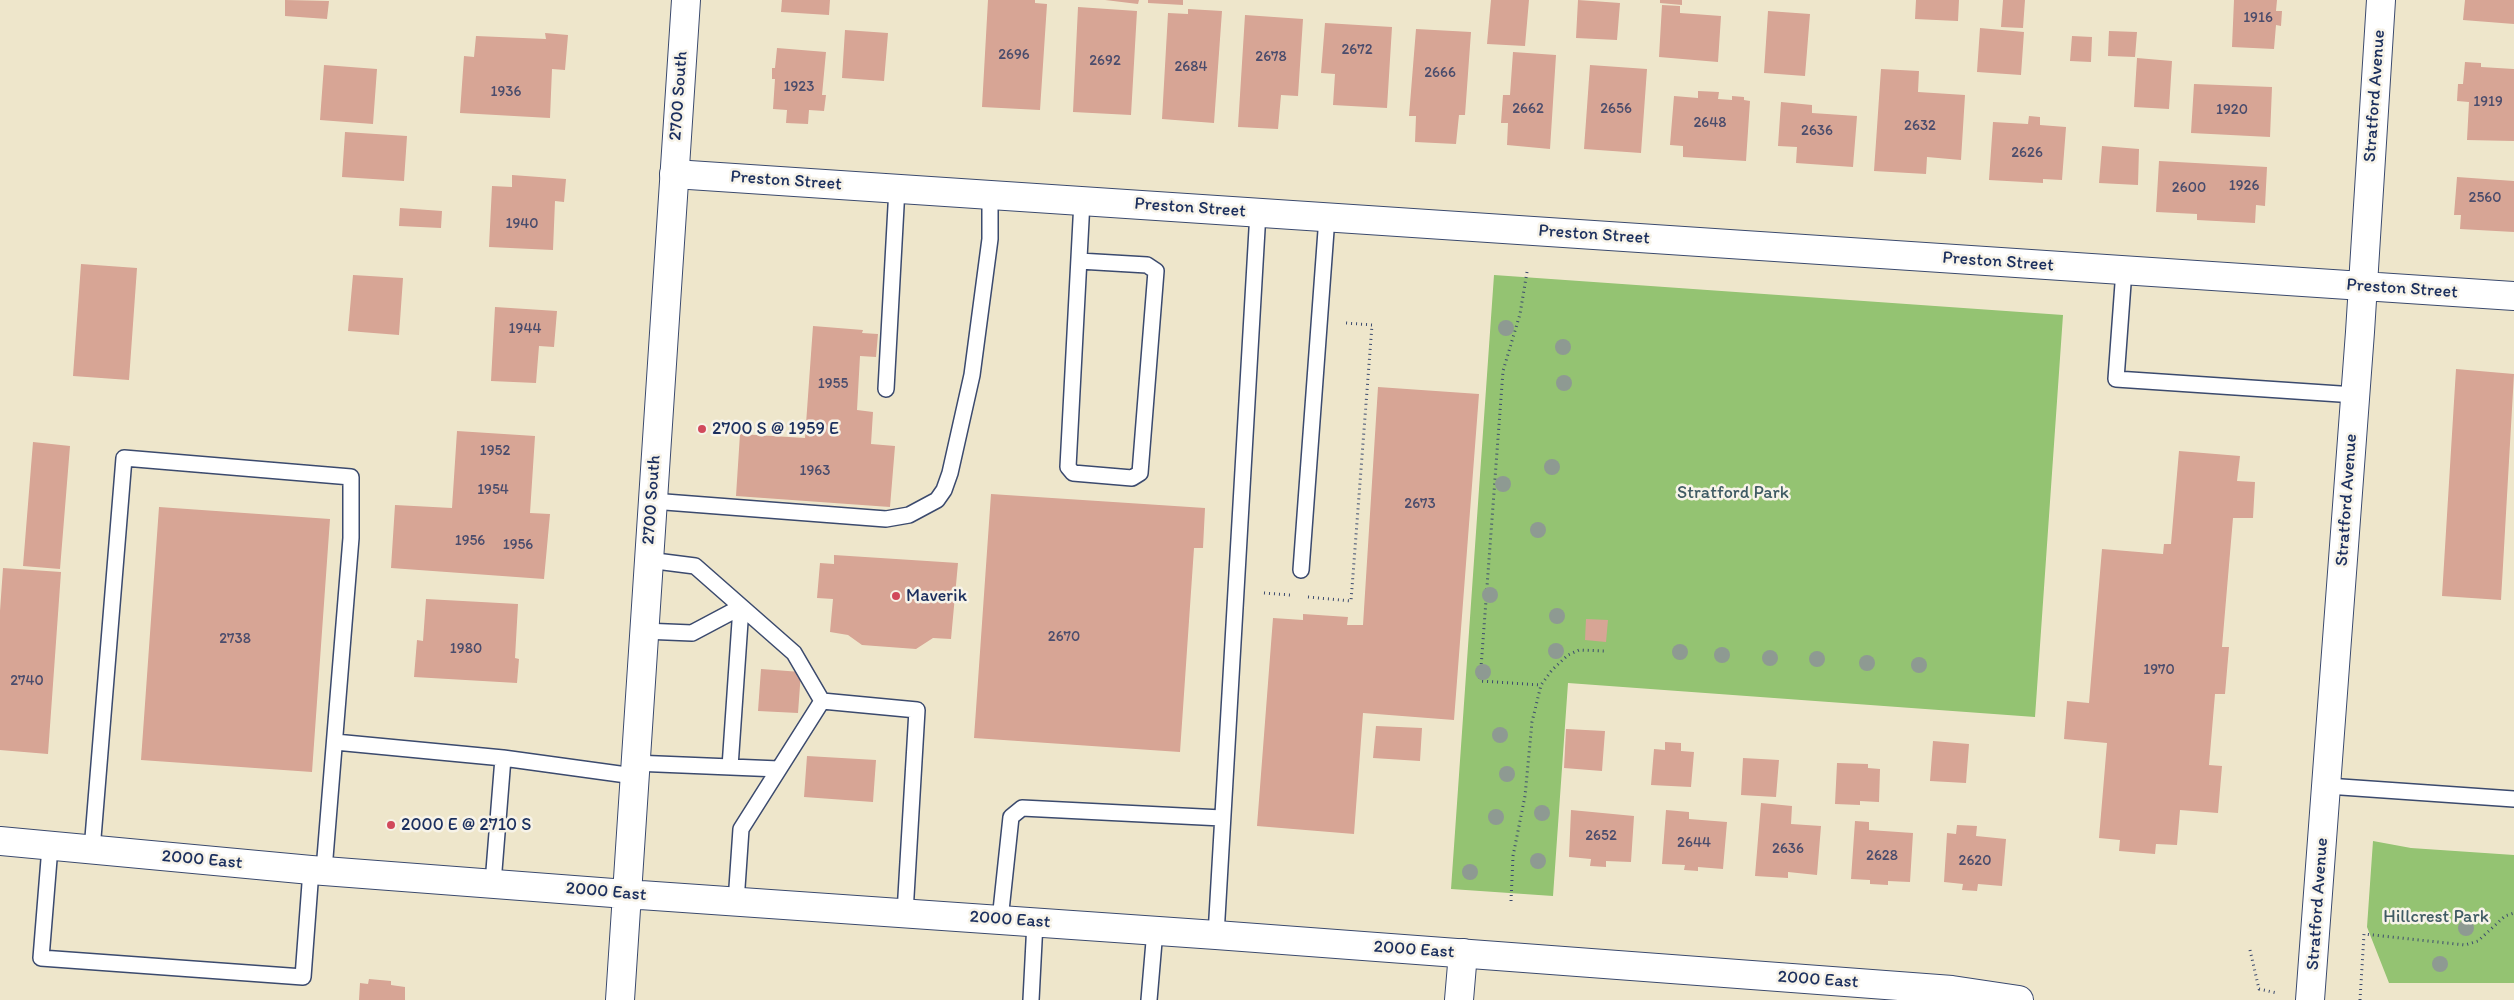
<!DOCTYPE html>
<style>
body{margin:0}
canvas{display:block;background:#eee6cb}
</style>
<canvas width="2514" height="1000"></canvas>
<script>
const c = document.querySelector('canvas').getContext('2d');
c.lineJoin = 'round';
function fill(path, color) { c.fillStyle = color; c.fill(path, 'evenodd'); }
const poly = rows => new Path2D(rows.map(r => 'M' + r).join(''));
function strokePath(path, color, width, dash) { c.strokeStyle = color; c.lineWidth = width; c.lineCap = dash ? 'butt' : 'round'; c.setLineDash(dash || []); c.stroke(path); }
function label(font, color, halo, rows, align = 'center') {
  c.font = font + ' Itim,sans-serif'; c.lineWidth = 5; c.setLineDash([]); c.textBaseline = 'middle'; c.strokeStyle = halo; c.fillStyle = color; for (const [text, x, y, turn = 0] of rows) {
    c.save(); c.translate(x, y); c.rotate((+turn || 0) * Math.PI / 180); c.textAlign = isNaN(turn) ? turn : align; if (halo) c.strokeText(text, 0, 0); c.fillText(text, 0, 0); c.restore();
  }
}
fill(poly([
 [1494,275,2063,315,2035,717,1568,683,1553,896,1451,889],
 [2373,841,2411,848,2514,855,2514,983,2389,983,2367,927]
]), '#94c372');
fill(poly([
 [285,0,329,1,327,19,285,16],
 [782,0,830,0,829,15,781,12],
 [988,0,1035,0,1035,3,1047,4,1040,110,982,107],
 [1105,0,1139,0,1138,4],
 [1148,0,1183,0,1183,5,1148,3],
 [1491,0,1529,0,1525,46,1487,44],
 [1578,0,1620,3,1617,40,1576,38],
 [1660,0,1682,0,1682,5,1660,3],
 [1916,0,1959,0,1958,21,1915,19],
 [2003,0,2025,0,2023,28,2001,27],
 [2234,0,2277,0,2276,11,2282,11,2281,26,2276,25,2274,49,2232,47],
 [2465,0,2514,0,2514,24,2463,20],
 [1662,5,1680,6,1680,13,1721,16,1718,62,1659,57],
 [1078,7,1137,11,1131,115,1073,112],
 [1188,9,1222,11,1214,123,1162,119,1168,13,1188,14],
 [1768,11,1810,14,1805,76,1764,73],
 [1245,15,1303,19,1298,96,1281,95,1278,129,1238,127],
 [1325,23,1392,27,1387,108,1333,105,1335,74,1321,73],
 [1980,28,2024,32,2021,75,1977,72],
 [1416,29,1471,32,1465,115,1459,115,1456,144,1415,142,1416,116,1409,116],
 [845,30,888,33,884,81,842,78],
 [2109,31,2137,32,2135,57,2108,56],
 [545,33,568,35,565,70,552,69,550,118,460,113,464,56,474,57,476,36,546,39],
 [2072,36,2092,37,2091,62,2070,61],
 [777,48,826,52,822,95,826,95,824,111,809,110,808,124,786,123,787,110,773,109,775,79,772,79,772,68,775,68],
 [1513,52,1556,55,1550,149,1507,145,1508,123,1501,123,1503,95,1510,95],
 [2137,58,2172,61,2169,109,2134,107],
 [2465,62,2481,63,2481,67,2514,69,2514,141,2467,140,2469,102,2457,101,2458,84,2463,84],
 [324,65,377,69,373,124,320,120],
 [1590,65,1647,69,1641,153,1584,149],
 [1881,69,1919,71,1918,92,1965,95,1961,160,1927,157,1926,174,1874,171],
 [2194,84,2272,87,2270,137,2191,133],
 [1698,91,1719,92,1718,99,1732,100,1732,96,1744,97,1744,100,1750,101,1746,161,1683,157,1683,146,1670,145,1674,96,1698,98],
 [1781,102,1812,105,1812,113,1857,116,1853,167,1796,163,1797,147,1778,146],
 [2029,116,2040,117,2040,125,2066,127,2062,180,2043,179,2043,183,1989,180,1993,122,2028,124],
 [345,132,407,136,404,181,342,177],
 [2102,146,2139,149,2138,185,2099,183],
 [2159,161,2267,167,2265,206,2256,205,2255,223,2197,220,2197,214,2156,212],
 [512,175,566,179,564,202,555,201,553,250,489,247,492,186,512,187],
 [2457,177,2514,181,2514,232,2460,229,2461,215,2454,215],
 [400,208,442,211,441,228,399,226],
 [81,264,137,268,129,380,73,376],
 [353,275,403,278,399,335,348,331],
 [495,307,557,311,554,347,539,346,536,383,491,381],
 [813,326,863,330,862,333,878,334,876,357,860,356,857,410,873,412,871,444,895,446,890,507,736,496,740,434,805,438],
 [2456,369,2514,374,2501,600,2442,596],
 [1378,387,1479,394,1454,720,1363,713,1354,834,1257,826,1273,618,1303,620,1303,614,1348,617,1347,625,1363,625],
 [457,431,535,436,530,513,550,514,544,579,391,568,395,505,452,508],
 [33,442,70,446,60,569,23,566],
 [2179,451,2240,456,2237,481,2255,482,2253,518,2233,518,2222,647,2229,647,2225,694,2215,694,2209,765,2222,766,2218,813,2180,810,2177,845,2156,844,2155,854,2119,851,2120,840,2099,838,2107,743,2064,739,2067,701,2089,703,2102,549,2163,554,2164,544,2171,544],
 [991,494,1205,508,1203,548,1194,548,1180,752,974,738],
 [159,507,330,519,312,772,141,760],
 [834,555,958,563,951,639,933,638,916,649,862,645,848,635,830,632,833,599,817,598,820,563,834,564],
 [3,568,61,572,48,754,0,750,0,611],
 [426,599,518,604,515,658,519,659,517,683,414,677,417,640,423,641],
 [1586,619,1608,620,1606,642,1585,640],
 [761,669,801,672,798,713,758,711],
 [1376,726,1422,728,1420,761,1373,758],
 [1566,729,1605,731,1602,771,1564,768],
 [1933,741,1969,744,1966,783,1930,781],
 [1665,742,1681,743,1681,751,1694,752,1691,787,1651,785,1654,749,1665,750],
 [807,756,876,760,873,802,804,797],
 [1743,758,1779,760,1776,797,1741,795],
 [1837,763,1868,764,1868,768,1880,769,1879,802,1860,801,1860,805,1835,804],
 [1761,803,1792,806,1791,824,1821,826,1817,875,1788,872,1788,878,1755,876],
 [1571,810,1634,816,1631,862,1606,861,1606,867,1590,866,1591,859,1569,857],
 [1666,810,1689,812,1689,819,1727,822,1723,869,1698,867,1698,871,1684,870,1685,865,1662,864],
 [1855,821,1869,822,1869,830,1913,833,1910,882,1888,881,1888,885,1870,884,1870,880,1851,879],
 [1957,825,1977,826,1976,836,2006,839,2002,886,1978,884,1977,891,1962,890,1963,884,1944,882,1947,833,1956,834],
 [369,979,391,981,391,985,405,987,405,1000,359,1000,360,983,368,984]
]), '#d7a595');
const lane = poly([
 [1079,261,1147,265,1156,271,1140,473,1132,478,1073,473,1068,467,1082,201],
 [2124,270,2116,379,2355,395],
 [886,389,897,188],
 [652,501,886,519,909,515,937,500,944,490,950,473,972,375,990,239,990,194],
 [648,560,695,566,794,653,822,701,917,710,905,913],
 [1301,570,1327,217],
 [643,631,692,633,741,607,730,767],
 [335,742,503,758,634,776],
 [634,763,779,769],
 [2327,786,2514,799],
 [50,847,41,958,303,977,311,870],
 [92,850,124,458,351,477,351,538,324,870],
 [493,883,503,758],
 [736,902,741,829,822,701],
 [1000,920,1011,817,1022,808,1222,818],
 [1216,935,1258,212],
 [1031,1000,1035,922],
 [1149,1000,1155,930]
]);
const street = poly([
 [674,174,2514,296],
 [1459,1000,1463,953],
 [2310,1000,2360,332,2381,0]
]);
const secondary = poly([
 [0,841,311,870,626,894,1216,935,1952,990,2019,1000],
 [620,1000,686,0]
]);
strokePath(lane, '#3b4a6e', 18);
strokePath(street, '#3b4a6e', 30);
strokePath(secondary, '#3b4a6e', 30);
strokePath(poly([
 [1527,272,1520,314,1503,371,1480,681,1541,685],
 [1264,593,1290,595],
 [1308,597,1351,601,1372,325,1346,323],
 [1511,901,1513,856,1525,796,1532,722,1541,685,1552,670,1568,655,1579,650,1605,651],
 [2250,950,2259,989,2277,993],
 [2360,1000,2364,934,2465,945,2478,941,2505,916,2514,913]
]), '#3b4a6e', 3, [1, 4]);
strokePath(lane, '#fff', 15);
strokePath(street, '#fff', 28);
strokePath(secondary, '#fff', 28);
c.fillStyle = '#8e9a92';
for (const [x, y] of [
 [1506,328],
 [1563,347],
 [1564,383],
 [1552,467],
 [1503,484],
 [1538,530],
 [1490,595],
 [1557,616],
 [1556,651],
 [1680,652],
 [1722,655],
 [1770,658],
 [1817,659],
 [1867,663],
 [1919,665],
 [1483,672],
 [1500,735],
 [1507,774],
 [1542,813],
 [1496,817],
 [1538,861],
 [1470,872],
 [2466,928],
 [2440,964]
]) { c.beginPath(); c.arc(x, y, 8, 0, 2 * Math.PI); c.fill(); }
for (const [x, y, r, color] of [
 [702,429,5,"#d1495b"],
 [896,596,5,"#d1495b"],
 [391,825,5,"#d1495b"]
]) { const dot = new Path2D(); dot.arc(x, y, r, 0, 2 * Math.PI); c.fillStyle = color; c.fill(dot); strokePath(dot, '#f7f3e8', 2); }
label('15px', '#4a4c6c', null, [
 ["1916",2258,18],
 ["2672",1357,50],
 ["2696",1014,55],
 ["2678",1271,57],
 ["2692",1105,61],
 ["2684",1191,67],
 ["2666",1440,73],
 ["1923",799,87],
 ["1936",506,92],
 ["1919",2488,102],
 ["2662",1528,109],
 ["2656",1616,109],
 ["1920",2232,110],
 ["2648",1710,123],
 ["2632",1920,126],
 ["2636",1817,131],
 ["2626",2027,153],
 ["1926",2244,186],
 ["2600",2189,188],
 ["2560",2485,198],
 ["1940",522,224],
 ["1944",525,329],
 ["1955",833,384],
 ["1952",495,451],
 ["1963",815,471],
 ["1954",493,490],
 ["2673",1420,504],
 ["1956",470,541],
 ["1956",518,545],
 ["2670",1064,637],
 ["2738",235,639],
 ["1980",466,649],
 ["1970",2159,670],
 ["2740",27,681],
 ["2652",1601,836],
 ["2644",1694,843],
 ["2636",1788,849],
 ["2628",1882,856],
 ["2620",1975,861]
]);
label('18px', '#1b2f5e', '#f7f3e8', [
 ["2700 South",679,96,-86],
 ["Stratford Avenue",2375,96,-86],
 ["Preston Street",786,181,4],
 ["Preston Street",1190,208,4],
 ["Preston Street",1594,235,4],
 ["Preston Street",1998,262,4],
 ["Preston Street",2402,289,4],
 ["2700 South",652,500,-86],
 ["Stratford Avenue",2347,500,-86],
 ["2000 East",202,860,5],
 ["2000 East",606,892,5],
 ["Stratford Avenue",2318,904,-86],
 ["2000 East",1010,920,4],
 ["2000 East",1414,950,4],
 ["2000 East",1818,980,4]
]);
label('18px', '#1b2f5e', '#f7f3e8', [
 ["2700 S @ 1959 E",712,429],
 ["Maverik",906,596],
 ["2000 E @ 2710 S",401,825]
], 'left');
label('18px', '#3f5b64', '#f7f3e8', [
 ["Stratford Park",1733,493],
 ["Hillcrest Park",2436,917]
]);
</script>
